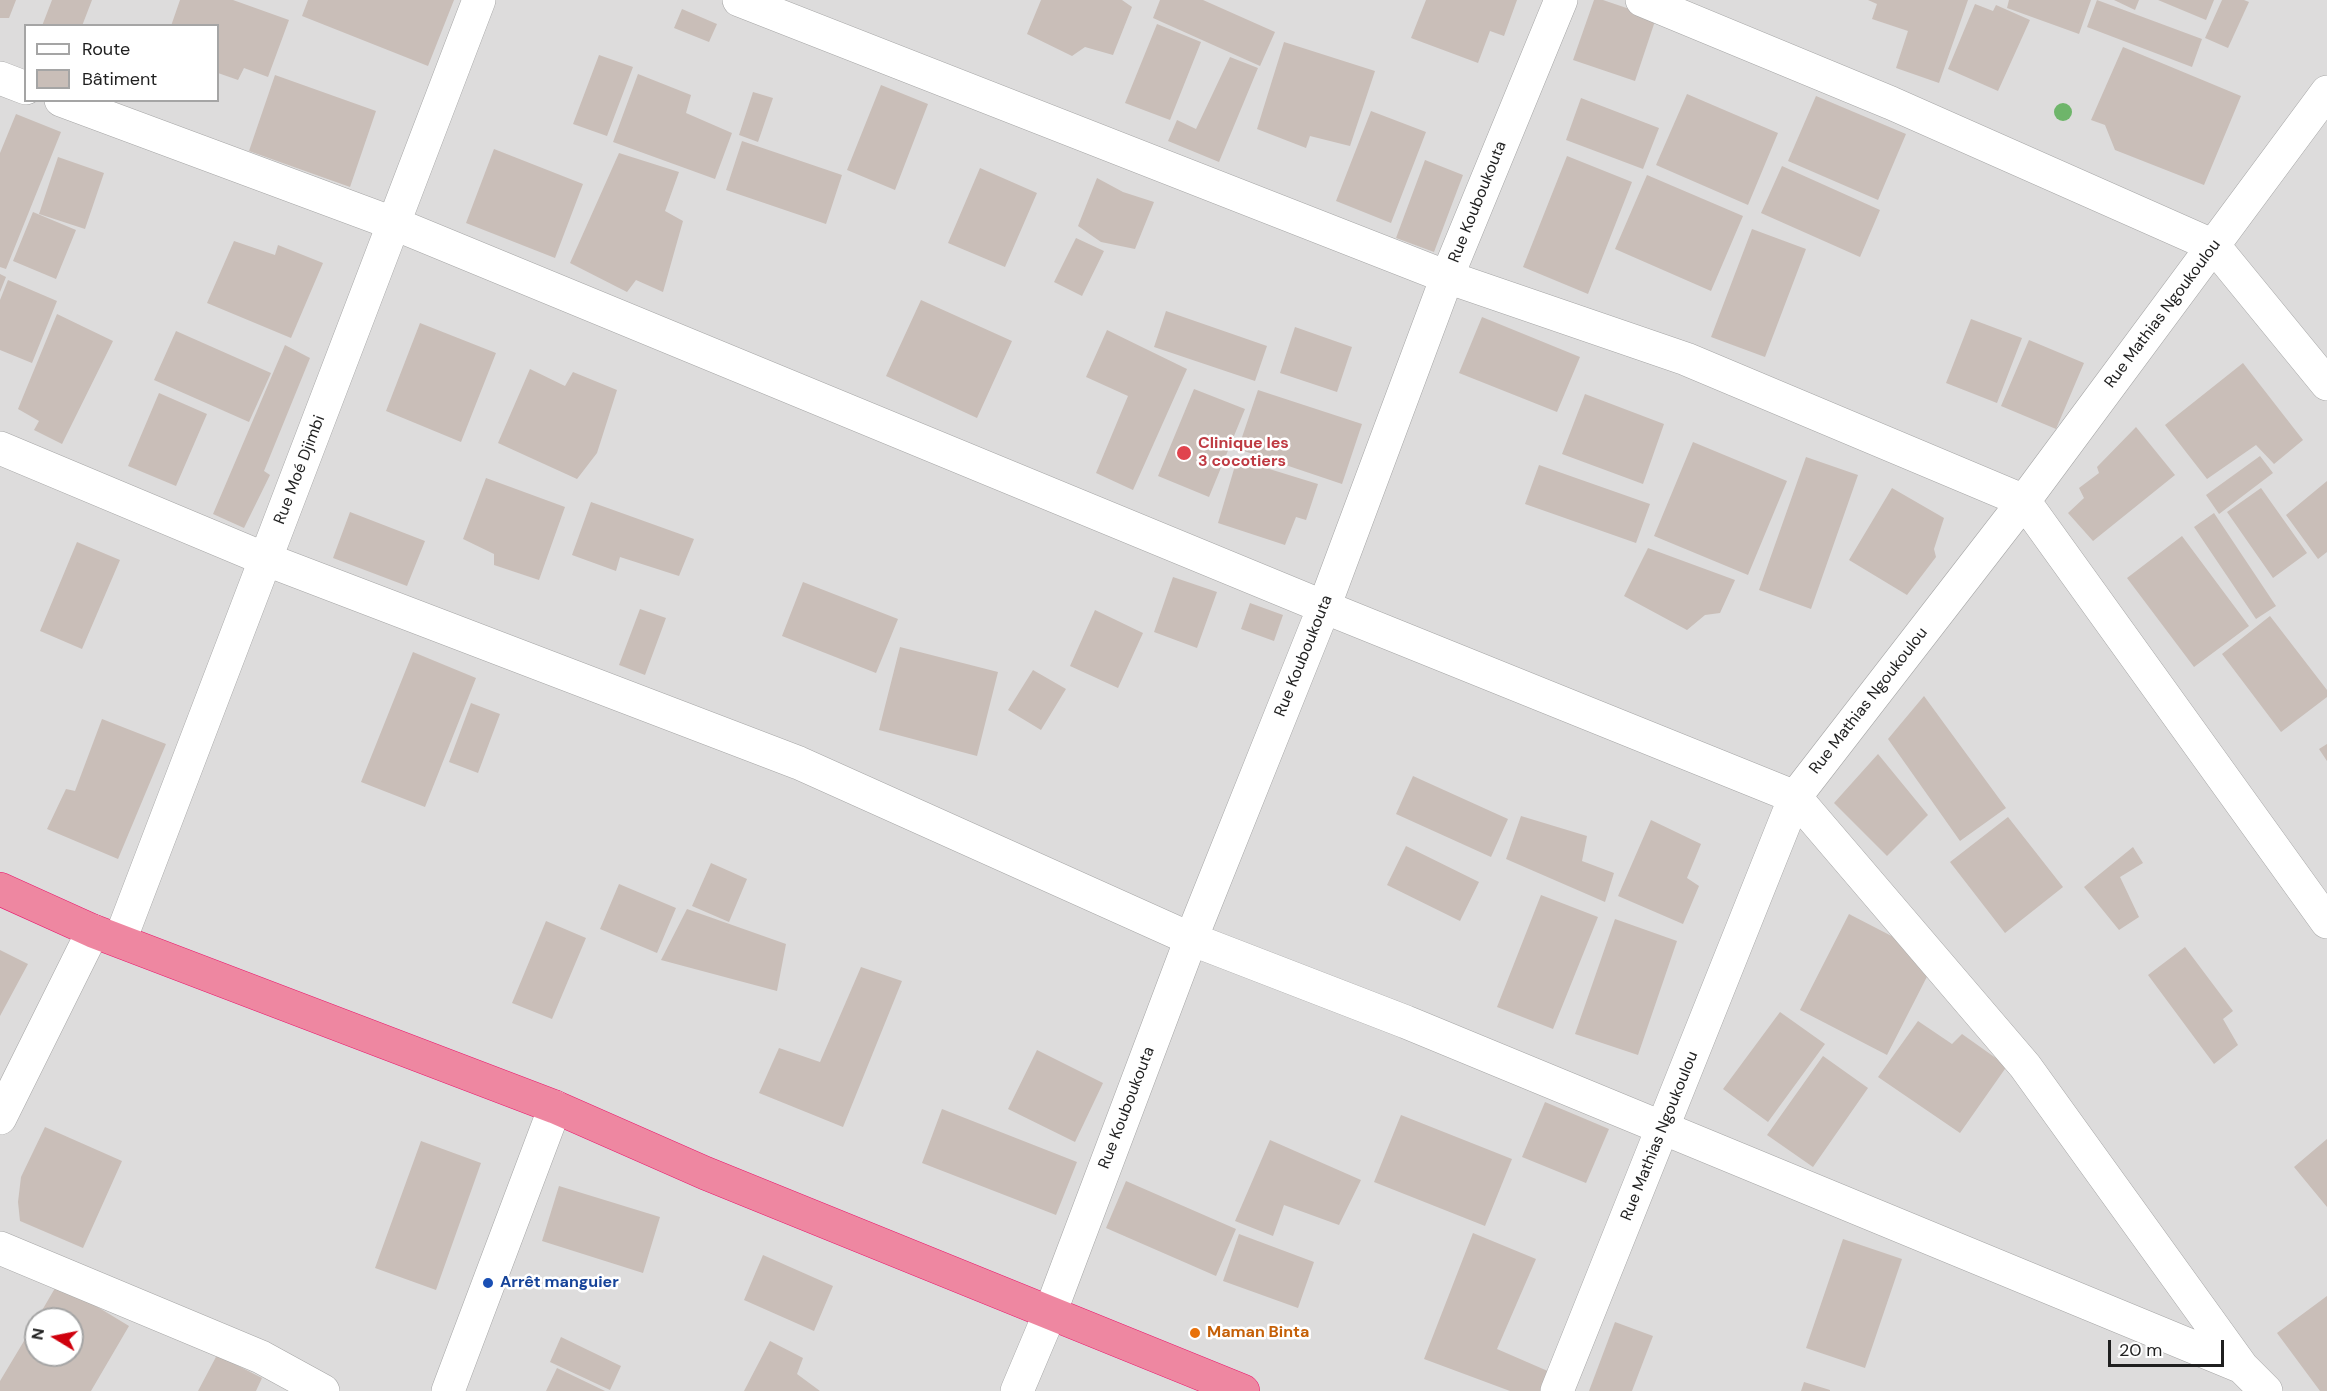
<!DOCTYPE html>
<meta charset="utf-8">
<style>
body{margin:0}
#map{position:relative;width:2327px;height:1391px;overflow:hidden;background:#f1ece5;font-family:"DM Sans",sans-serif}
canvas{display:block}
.legend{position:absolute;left:24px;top:24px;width:195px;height:78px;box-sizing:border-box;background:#fff;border:2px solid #a5a5a5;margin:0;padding:8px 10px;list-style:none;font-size:18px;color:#1f1f1f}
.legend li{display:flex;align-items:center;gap:12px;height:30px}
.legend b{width:30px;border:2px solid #a5a5a5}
.north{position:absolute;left:24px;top:1307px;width:60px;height:60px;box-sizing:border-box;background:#fff;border:2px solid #a5a5a5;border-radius:50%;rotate:280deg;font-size:16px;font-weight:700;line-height:24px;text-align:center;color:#1f1f1f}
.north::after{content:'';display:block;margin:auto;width:21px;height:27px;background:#cf000d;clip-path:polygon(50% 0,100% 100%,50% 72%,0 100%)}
.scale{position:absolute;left:2108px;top:1340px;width:116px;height:27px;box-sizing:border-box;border:3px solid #1f1f1f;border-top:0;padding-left:8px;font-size:18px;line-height:21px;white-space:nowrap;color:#1f1f1f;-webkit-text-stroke:4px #fff;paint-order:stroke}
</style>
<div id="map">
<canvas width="2327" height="1391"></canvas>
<ul class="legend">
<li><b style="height:8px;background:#fff"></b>Route</li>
<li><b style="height:16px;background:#c9beb8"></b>Bâtiment</li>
</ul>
<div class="north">N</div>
<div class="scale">20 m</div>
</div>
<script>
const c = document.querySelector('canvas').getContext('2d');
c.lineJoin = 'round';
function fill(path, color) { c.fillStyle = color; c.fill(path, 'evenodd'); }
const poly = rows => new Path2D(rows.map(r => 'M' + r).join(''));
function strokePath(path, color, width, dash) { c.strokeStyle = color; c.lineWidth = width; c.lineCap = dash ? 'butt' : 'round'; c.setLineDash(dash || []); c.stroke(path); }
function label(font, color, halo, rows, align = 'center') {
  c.font = font + ' "DM Sans",sans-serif'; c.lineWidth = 5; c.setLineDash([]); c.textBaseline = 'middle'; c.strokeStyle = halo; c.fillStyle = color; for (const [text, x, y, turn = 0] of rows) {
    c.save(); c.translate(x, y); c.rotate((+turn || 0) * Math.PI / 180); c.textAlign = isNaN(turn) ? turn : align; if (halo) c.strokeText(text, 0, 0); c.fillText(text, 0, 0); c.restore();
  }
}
fill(poly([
 [0,0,2327,0,2327,1391,0,1391],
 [26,26,218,26,218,100,26,100],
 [36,1319,72,1319,72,1355,36,1355]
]), '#dddcdc');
fill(poly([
 [0,0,16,0,9,18,0,18],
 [52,0,92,0,82,26,42,26],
 [180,0,233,0,289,20,268,77,244,68,238,80,218,73,218,26,171,26],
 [308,0,454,0,428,66,302,16],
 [1041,0,1122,0,1132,7,1113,55,1085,47,1072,56,1027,34],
 [1160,0,1203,0,1275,32,1260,66,1153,18],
 [1426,0,1517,0,1504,36,1490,31,1478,63,1411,38],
 [1594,0,1603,0,1656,18,1635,81,1573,60],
 [1868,0,1968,0,1939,83,1896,68,1908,31,1872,19,1877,4],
 [2009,0,2091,0,2079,34,2007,8],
 [2097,0,2202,39,2192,67,2087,27],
 [2114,0,2139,0,2135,10],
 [2158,0,2214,0,2206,20],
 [2222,0,2244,0,2249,2,2228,48,2205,38],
 [1975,4,1993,11,1996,5,2030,20,1998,91,1948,69],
 [682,9,717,24,709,42,674,28],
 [1157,24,1201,42,1170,120,1125,103],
 [1284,42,1375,71,1350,146,1310,136,1306,148,1257,129],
 [2123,47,2241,96,2204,185,2115,150,2105,125,2091,120],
 [599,55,633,67,607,136,573,124],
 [1230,57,1258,68,1219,162,1168,141,1177,120,1196,129],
 [638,74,691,95,686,113,732,133,715,179,613,142],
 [275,75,376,111,350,187,249,151],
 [881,85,928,104,895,190,847,170],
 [753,92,773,98,758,142,739,135],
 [1687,94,1778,133,1748,205,1656,165],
 [1816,96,1906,134,1878,200,1788,161],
 [1581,98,1659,128,1643,169,1566,140],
 [1371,111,1426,132,1391,223,1336,201],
 [16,114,61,132,6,269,0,267,0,153],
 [742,141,842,175,826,224,726,190],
 [494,149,583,184,555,258,466,223],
 [619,153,679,172,665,211,683,221,663,292,636,280,627,292,570,263],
 [1567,156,1632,182,1588,294,1523,267],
 [58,157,104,173,85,229,39,214],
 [1425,160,1463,175,1434,252,1396,238],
 [1782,166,1880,210,1860,257,1761,213],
 [980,168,1037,193,1005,267,948,243],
 [1647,175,1743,216,1711,291,1615,249],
 [1097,178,1123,192,1154,202,1135,249,1101,242,1078,226],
 [33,212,76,230,56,279,13,261],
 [1752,229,1806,249,1765,357,1711,337],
 [1076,238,1104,251,1082,296,1054,282],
 [234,241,275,255,278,245,323,263,291,338,207,303],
 [0,274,6,277,0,292],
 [8,280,57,301,32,363,0,350,0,300],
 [921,300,1012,341,977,418,886,376],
 [1166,311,1267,346,1255,381,1154,347],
 [57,314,113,341,62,444,34,430,39,421,18,409],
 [1482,317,1580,357,1557,412,1459,373],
 [1971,319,2022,338,1997,403,1946,383],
 [420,323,496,353,461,442,386,411],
 [1295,327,1352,347,1337,392,1280,373],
 [1107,330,1187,369,1133,490,1096,473,1128,396,1086,377],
 [176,331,271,373,249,422,154,380],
 [2029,340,2084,363,2056,429,2001,406],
 [285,345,310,358,264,471,270,475,244,528,213,514],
 [2243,363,2303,440,2274,464,2256,445,2207,479,2165,425],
 [530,369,565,386,573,372,617,390,597,453,577,479,498,443],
 [1194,389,1245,409,1209,497,1158,476],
 [1258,390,1362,424,1342,484,1238,449],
 [159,393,207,414,176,486,128,466],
 [1585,394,1664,424,1643,484,1562,454],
 [2136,427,2175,475,2093,541,2068,513,2084,498,2079,488,2099,473,2097,467],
 [1693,442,1787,481,1748,575,1654,536],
 [2260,456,2273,473,2219,514,2206,495],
 [1806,457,1858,475,1811,609,1759,590],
 [1237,459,1318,484,1306,520,1296,517,1285,545,1218,523],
 [1539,465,1650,504,1636,543,1525,504],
 [486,478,565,507,539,580,494,565,494,554,463,539],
 [2327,481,2327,552,2318,559,2286,515],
 [1892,488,1944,518,1934,549,1936,557,1907,595,1849,560],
 [2261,488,2307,553,2273,578,2227,512],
 [591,502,694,539,679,576,620,557,616,571,572,555],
 [350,512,425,541,407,586,333,558],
 [2214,513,2276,606,2256,619,2194,527],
 [2182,536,2249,626,2194,667,2127,578],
 [77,542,120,560,82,649,40,631],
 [1648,548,1735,580,1720,613,1705,615,1687,630,1624,596],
 [1173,577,1217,592,1197,648,1154,632],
 [803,582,898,619,876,673,782,636],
 [1250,603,1283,615,1274,641,1241,629],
 [640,609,666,618,645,675,619,665],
 [1095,610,1143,633,1118,688,1070,666],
 [2270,616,2327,690,2327,697,2281,732,2222,654],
 [900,647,998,672,977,756,879,730],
 [413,652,476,678,425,807,361,782],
 [1033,670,1066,689,1041,730,1008,710],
 [1924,696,2006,808,1960,841,1888,739],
 [471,703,500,714,478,773,449,762],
 [102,719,166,744,118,859,47,829,66,789,75,791],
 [2327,744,2327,761,2319,749],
 [1878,754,1928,815,1887,856,1834,803],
 [1413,776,1508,819,1491,857,1396,814],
 [1521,816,1587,836,1582,861,1614,873,1605,902,1506,859],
 [2008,817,2063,887,2005,933,1950,862],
 [1651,820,1701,844,1687,878,1699,886,1683,924,1618,896],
 [1406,846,1479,882,1460,921,1387,885],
 [2133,847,2143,863,2120,877,2139,917,2119,930,2084,887],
 [711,863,747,879,729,922,692,906],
 [619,884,676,908,657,953,600,929],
 [1541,895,1598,917,1553,1029,1497,1007],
 [687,909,786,944,777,991,661,960],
 [1849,914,1936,959,1887,1055,1800,1010],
 [1615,919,1677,941,1638,1055,1575,1034],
 [546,921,586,938,552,1019,512,1003],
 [2185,947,2233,1011,2223,1019,2238,1045,2214,1064,2148,975],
 [0,950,28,964,0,1016],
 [861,967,902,981,843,1127,759,1093,779,1048,820,1062],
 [1780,1012,1825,1044,1768,1122,1723,1089],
 [1918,1021,1952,1044,1962,1034,2007,1066,1960,1133,1878,1077],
 [1037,1050,1103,1083,1075,1142,1008,1109],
 [1823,1056,1868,1088,1813,1167,1767,1135],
 [1545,1102,1609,1129,1586,1183,1522,1157],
 [942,1109,1077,1162,1056,1215,922,1163],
 [1401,1115,1512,1159,1485,1226,1374,1182],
 [45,1127,122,1161,83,1248,20,1221,18,1202,21,1177],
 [2327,1139,2327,1207,2294,1167],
 [1270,1140,1361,1180,1339,1225,1284,1205,1273,1236,1235,1221],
 [421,1141,481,1163,436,1290,375,1268],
 [1126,1181,1236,1229,1216,1276,1106,1228],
 [559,1186,660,1217,643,1273,542,1241],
 [1473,1233,1536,1259,1497,1349,1550,1372,1544,1391,1510,1391,1424,1359],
 [1239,1234,1314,1262,1298,1308,1223,1281],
 [1843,1239,1902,1259,1865,1368,1806,1348],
 [763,1255,833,1286,814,1331,744,1300],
 [58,1283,129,1326,91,1391,0,1391,0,1381,36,1321,36,1355,72,1355,72,1319,37,1319],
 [2327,1296,2327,1391,2320,1391,2277,1333],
 [1615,1322,1653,1336,1632,1391,1589,1391],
 [561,1337,621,1366,610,1390,550,1362],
 [770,1341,803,1358,797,1374,820,1391,744,1391],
 [217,1355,262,1378,256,1391,198,1391],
 [557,1368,605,1391,546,1391],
 [1804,1382,1830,1390,1830,1391,1801,1391]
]), '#c9beb8');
const street = poly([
 [739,0,1447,277,1686,359,2024,501,2327,922],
 [1642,0,1891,103,2214,246,2327,384],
 [0,78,26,88],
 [61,100,395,224,1324,607,1795,797,2025,1066,2242,1367,2266,1391],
 [0,448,265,559,799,763,1191,939,1406,1022,2242,1367],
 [120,940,479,0],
 [0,1118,93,931],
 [0,1248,261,1357,323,1391],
 [448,1391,555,1107],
 [1017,1391,1050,1313,1191,939,1324,607,1447,277,1561,0],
 [1557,1391,1795,797,2024,501,2327,92]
]);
const highway = poly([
 [0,889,93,931,555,1107,705,1173,1243,1391]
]);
strokePath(street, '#a6a6a6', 34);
strokePath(highway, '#e9186d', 34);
strokePath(street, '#fff', 33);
strokePath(highway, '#ee87a1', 33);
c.fillStyle = '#6eb56a';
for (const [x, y] of [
 [2063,112]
]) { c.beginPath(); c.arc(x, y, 9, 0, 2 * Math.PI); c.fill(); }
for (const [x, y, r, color] of [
 [1184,453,8,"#e0444e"],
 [488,1283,6,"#1a4fb4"],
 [1195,1333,6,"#e8710a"]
]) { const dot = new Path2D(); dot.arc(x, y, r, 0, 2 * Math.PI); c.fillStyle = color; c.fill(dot); strokePath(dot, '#fff', 2); }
label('16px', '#1f1f1f', '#fff', [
 ["Rue Kouboukouta",1478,202,-68],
 ["Rue Mathias Ngoukoulou",2163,314,-53],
 ["Rue Moé Djimbi",300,470,-69],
 ["Rue Kouboukouta",1304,656,-68],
 ["Rue Mathias Ngoukoulou",1869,701,-52],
 ["Rue Kouboukouta",1127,1108,-69],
 ["Rue Mathias Ngoukoulou",1660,1136,-68]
]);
label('bold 16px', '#be3a42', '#fff', [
 ["Clinique les",1198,444],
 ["3 cocotiers",1198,462]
], 'left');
label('bold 16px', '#164399', '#fff', [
 ["Arrêt manguier",500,1283]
], 'left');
label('bold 16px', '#c56008', '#fff', [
 ["Maman Binta",1207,1333]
], 'left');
</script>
